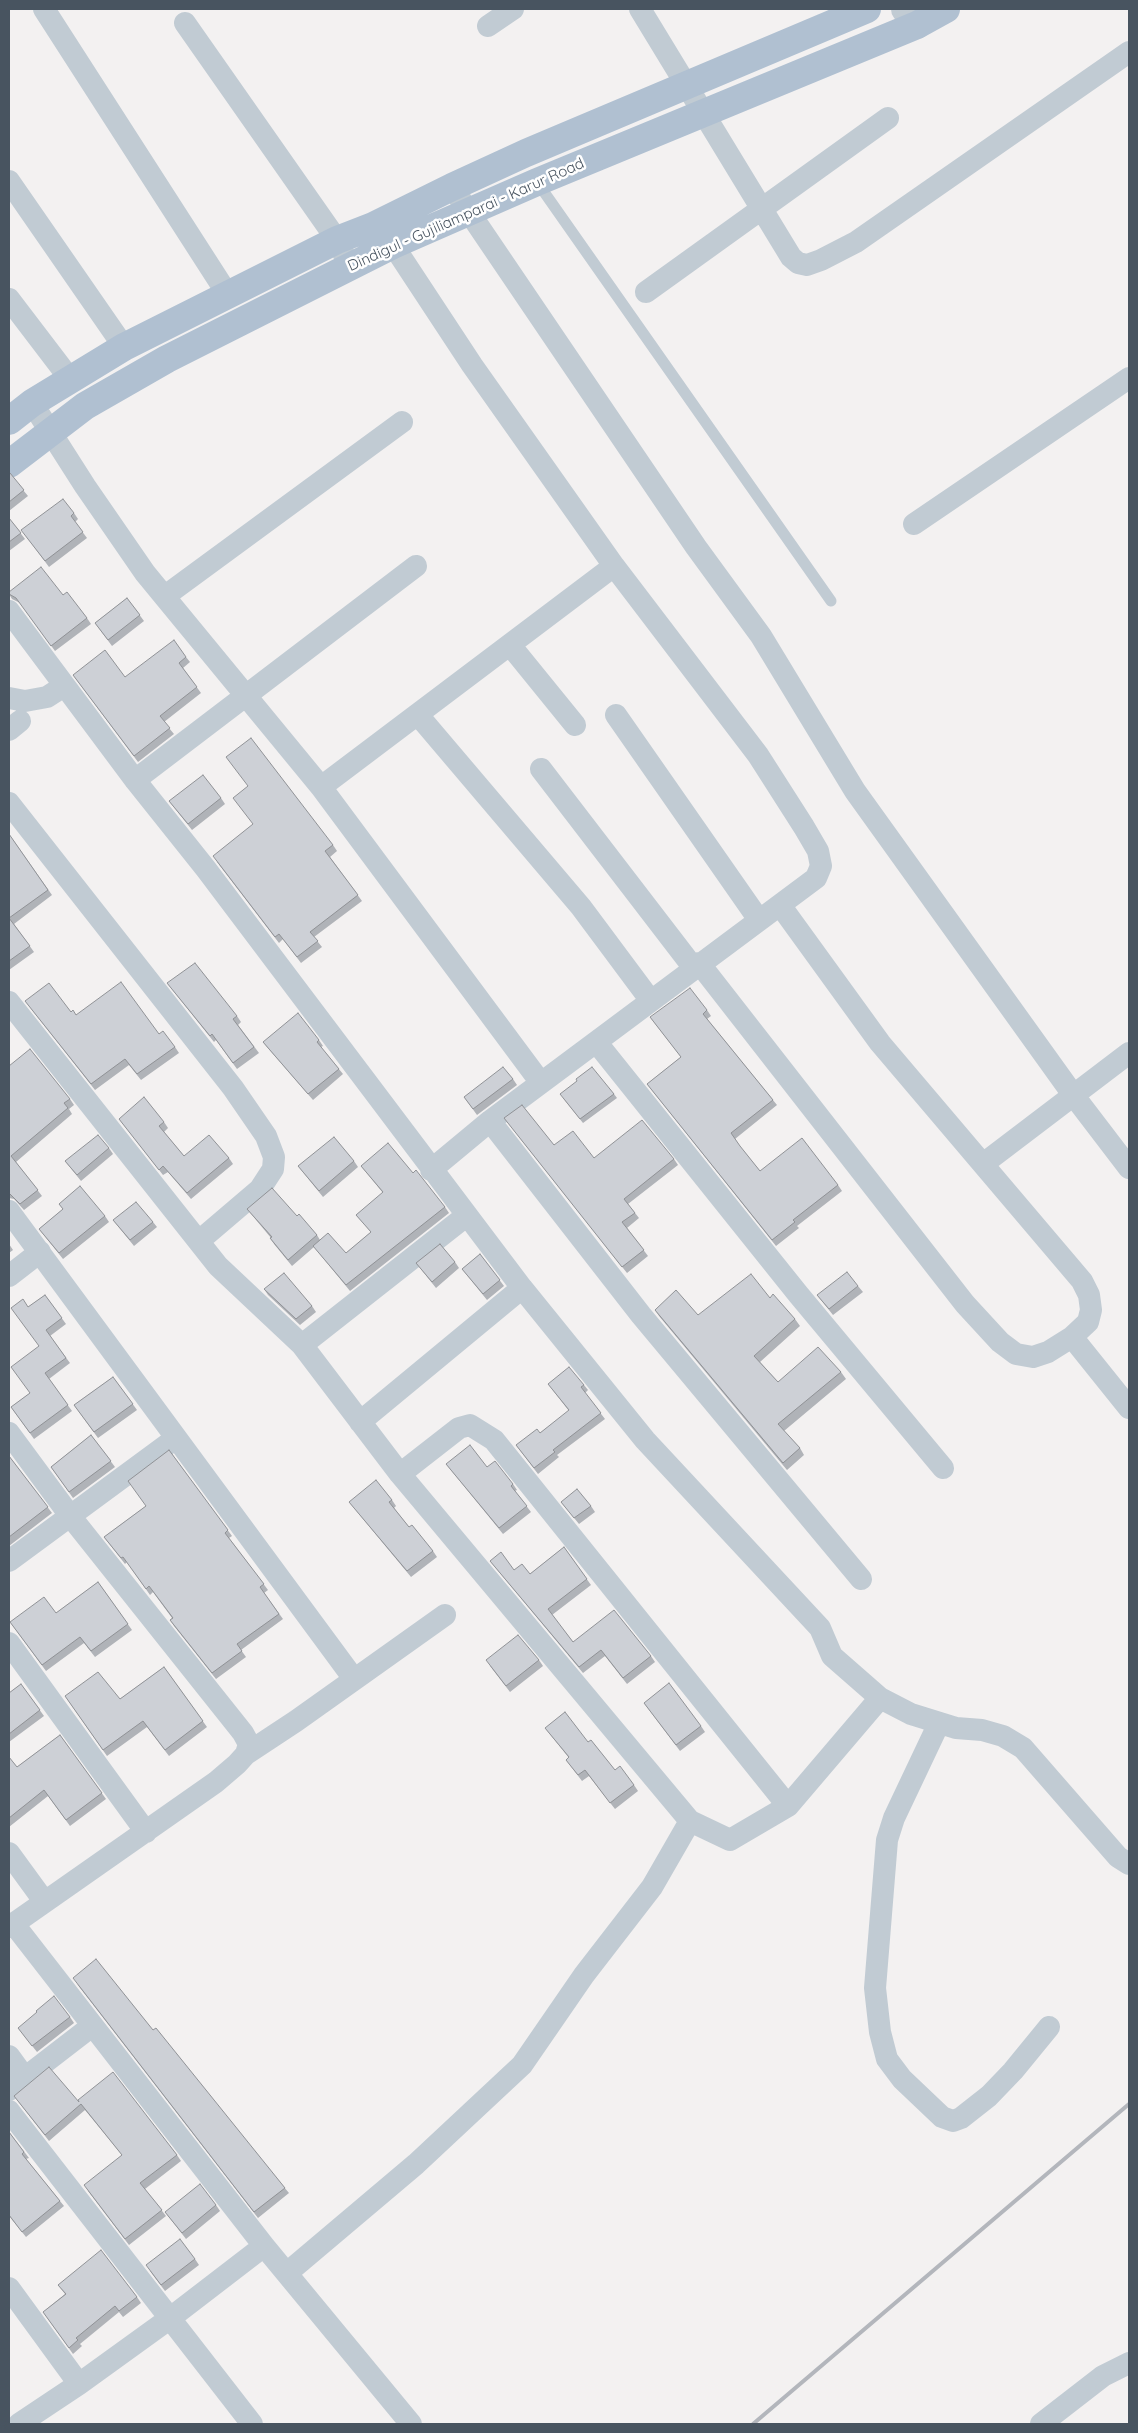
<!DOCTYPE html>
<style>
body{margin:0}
#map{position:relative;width:1138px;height:2433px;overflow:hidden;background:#f3f1f1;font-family:Quicksand,sans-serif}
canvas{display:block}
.frame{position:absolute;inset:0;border:10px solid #485460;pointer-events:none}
</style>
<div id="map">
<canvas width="1138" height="2433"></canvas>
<div class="frame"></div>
</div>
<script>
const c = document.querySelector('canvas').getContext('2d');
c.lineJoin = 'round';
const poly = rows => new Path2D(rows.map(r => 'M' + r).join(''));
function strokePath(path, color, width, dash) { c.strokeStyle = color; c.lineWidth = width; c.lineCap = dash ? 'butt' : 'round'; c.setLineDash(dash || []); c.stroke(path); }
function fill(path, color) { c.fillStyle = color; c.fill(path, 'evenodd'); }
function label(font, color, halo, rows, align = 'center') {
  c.font = font + ' Quicksand,sans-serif'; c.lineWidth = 5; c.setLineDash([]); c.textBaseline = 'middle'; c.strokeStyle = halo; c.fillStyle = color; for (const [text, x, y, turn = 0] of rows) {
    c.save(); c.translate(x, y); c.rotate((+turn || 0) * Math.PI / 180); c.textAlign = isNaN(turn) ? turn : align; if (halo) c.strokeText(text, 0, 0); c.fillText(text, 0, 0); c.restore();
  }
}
strokePath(poly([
 [537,182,831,601]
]), '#c1cbd3', 11);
strokePath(poly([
 [44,9,228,295],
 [640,9,791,257,798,263,807,265,821,260,856,242,1129,52],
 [185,23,337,240,350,267],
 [488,26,513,9],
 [9,181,124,347],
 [452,187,696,547,761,636,855,791,1074,1096,1129,1168],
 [393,245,472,365,614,566,758,755,804,827,818,851,821,866,816,878,490,1121,431,1170],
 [646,292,888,118],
 [9,299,70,379],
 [32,403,85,486,145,573,321,787,541,1083],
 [914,524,1129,378],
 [165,596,402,422],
 [9,611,135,780,206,869,522,1288,645,1440,820,1628,832,1656,880,1698,911,1714,956,1728,982,1730,1003,1736,1023,1748,1118,1857,1129,1864],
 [510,645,575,725],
 [9,698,25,701,47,697,64,686],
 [418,715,581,907,651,1001],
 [616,715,759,920],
 [9,730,20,721],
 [541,769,693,967],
 [135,780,416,566],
 [321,787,614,566],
 [9,803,233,1088,266,1136,274,1157,273,1169,260,1189,199,1241],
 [699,963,965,1304,1000,1342,1016,1354,1033,1357,1048,1352,1072,1337,1088,1322,1091,1310,1089,1295,1082,1281,880,1043,780,905],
 [9,1002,218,1266,302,1345,400,1474,690,1821,730,1840,788,1806,880,1698],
 [597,1043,798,1294,943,1468],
 [490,1121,641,1315,861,1579],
 [983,1164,1129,1053],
 [9,1211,354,1679],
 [9,1276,40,1252],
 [1072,1337,1129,1408],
 [302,1345,466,1216],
 [360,1422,522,1288],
 [9,1433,71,1517,243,1733,249,1744,246,1754,237,1764,216,1782,9,1927],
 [400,1474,459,1428,470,1425,494,1440,788,1806],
 [9,1561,176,1438],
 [9,1643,146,1832],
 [939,1723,894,1818,887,1840,875,1988,880,2032,887,2059,902,2079,942,2117,953,2121,961,2118,989,2096,1013,2071,1049,2027],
 [246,1754,296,1721,445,1615],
 [9,1853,44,1901],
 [13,1923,264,2246,169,2319,79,2384,19,2424],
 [9,2056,25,2078],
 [9,2090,92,2026],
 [9,2111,252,2424],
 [264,2246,411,2424],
 [287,2273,416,2164,522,2065,584,1975,652,1887,690,1821],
 [9,2288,79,2384],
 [1041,2424,1103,2376,1129,2363]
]), '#c1cbd3', 22);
strokePath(poly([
 [905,9,917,25]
]), '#c1cbd3', 28);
strokePath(poly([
 [9,421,32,403,124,347,337,240,373,226,452,187,526,153,867,9],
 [9,464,85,406,167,359,393,245,537,182,917,25,946,9]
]), '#b0c0d1', 28);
strokePath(poly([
 [753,2424,1129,2104]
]), '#b3b6bc', 4);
fill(poly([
 [9,473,28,496,9,511],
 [74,513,78,519,75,522,87,538,49,567,26,536],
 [9,518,25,539,9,551],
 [9,592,63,595,87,618,91,624,55,651,20,603,12,599,9,594],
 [127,598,144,621,112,646,95,623],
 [186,657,190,662,183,668,201,693,164,722,174,734,138,762,73,675,125,677],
 [221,798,225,804,192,830,169,801],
 [253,825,333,845,337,851,330,857,362,901,314,937,322,947,301,963,283,939,279,943,217,862],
 [9,834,52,895,14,924,34,952,9,970],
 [167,983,237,1016,241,1022,238,1025,259,1053,237,1069,216,1040,214,1042],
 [25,1001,71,1012,76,1015,159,1034,175,1047,179,1053,141,1080,129,1065,95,1090],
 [707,1010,711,1016,707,1019,777,1105,735,1139,741,1148,760,1171,838,1185,842,1191,797,1226,799,1228,776,1246,647,1084,681,1057,650,1017],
 [319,1040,323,1046,321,1047,343,1074,313,1100,267,1047,263,1042],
 [9,1066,70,1099,74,1105,69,1109,72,1114,16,1162,42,1196,24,1210,14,1199,9,1198],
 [513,1079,517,1085,477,1115,464,1097],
 [577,1081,614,1094,617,1098,583,1123,563,1098],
 [504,1118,554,1145,594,1158,674,1159,678,1165,628,1204,639,1218,627,1228,648,1256,627,1273],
 [119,1119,164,1122,168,1128,164,1132,184,1156,229,1158,233,1164,191,1199,168,1172,163,1175],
 [109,1148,113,1154,81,1181,65,1161],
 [354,1161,358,1167,323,1197,298,1166],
 [361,1166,413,1173,445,1207,449,1213,350,1291,314,1247,292,1266,274,1244,270,1238,271,1238,247,1209,317,1235,320,1240,346,1253,371,1232,356,1215,383,1193],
 [59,1204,105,1216,109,1222,63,1259,39,1229,63,1209],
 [113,1220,153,1222,157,1227,134,1246],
 [9,1244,13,1250,9,1253],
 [480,1254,504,1286,487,1300,462,1269],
 [455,1262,459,1268,436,1288,416,1263],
 [858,1286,863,1292,833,1315,817,1295],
 [264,1289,312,1306,316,1312,300,1325,268,1295],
 [45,1295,66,1324,50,1336,70,1363,49,1379,72,1411,34,1439,11,1407,30,1393,39,1346,28,1307],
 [770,1298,795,1319,800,1326,760,1362,778,1382,841,1372,846,1379,784,1431,800,1448,804,1455,787,1470,659,1316,655,1310,698,1315],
 [113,1377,137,1410,98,1438,74,1405],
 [548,1384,584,1385,588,1390,585,1393,605,1419,557,1455,559,1457,538,1474,516,1445,540,1433,569,1411],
 [91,1435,115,1467,73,1498,51,1467],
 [169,1450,232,1536,229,1538,268,1590,264,1593,283,1619,241,1650,246,1657,216,1679,174,1626,170,1620,172,1618,153,1592,150,1595,127,1562,125,1564,104,1537,146,1506],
 [9,1456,52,1513,9,1546],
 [446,1464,487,1467,513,1484,517,1490,515,1491,531,1512,503,1534],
 [392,1500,396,1506,394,1508,409,1527,433,1551,437,1557,411,1577,349,1502],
 [561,1502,591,1506,595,1512,579,1524],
 [564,1547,591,1585,552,1615,573,1642,651,1656,655,1662,627,1684,605,1656,583,1673,490,1561,514,1570,530,1574],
 [98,1582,132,1630,95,1657,84,1643,46,1671,10,1622,56,1613],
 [539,1660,543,1666,510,1692,490,1666],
 [164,1667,207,1727,169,1756,147,1727,107,1756,65,1696,120,1699],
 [21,1684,44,1716,9,1742,9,1693],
 [644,1703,701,1726,705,1732,680,1751],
 [545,1728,588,1742,615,1770,634,1785,638,1791,615,1809,589,1776,582,1781,566,1760,569,1758],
 [60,1735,106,1799,70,1826,48,1796,9,1827,9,1757,17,1767],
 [77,1984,153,2030,289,2193,258,2218],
 [70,2017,74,2023,37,2052,18,2028],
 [14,2096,79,2102,177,2155,181,2161,145,2189,166,2216,129,2245,88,2191,122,2155,85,2110,49,2141],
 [9,2132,29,2158,26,2159,64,2206,26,2237,9,2216],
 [216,2205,220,2211,186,2239,165,2212],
 [195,2259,199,2265,165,2291,150,2271],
 [58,2285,137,2297,141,2303,123,2317,119,2312,80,2344,82,2346,73,2354,43,2312,65,2294]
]), '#b0b3b8');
const building = poly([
 [9,473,10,473,24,490,9,502,9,473],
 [63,499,74,513,71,516,83,532,45,561,21,530,63,499],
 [9,518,21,533,9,542,9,518],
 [41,567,63,595,67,592,87,618,51,646,16,598,9,594,9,592,41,567],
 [127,598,140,615,108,640,95,623,127,598],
 [174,640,186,657,179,663,197,687,160,716,170,728,134,756,73,675,105,650,125,677,174,640],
 [251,738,333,845,325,851,358,895,310,932,318,941,297,957,279,934,275,937,213,856,253,824,233,798,248,786,226,757,251,738],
 [203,775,221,798,188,824,169,801,203,775],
 [9,834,48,890,9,918,30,946,9,961,9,834],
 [195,963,237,1016,233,1019,254,1047,233,1063,212,1034,210,1036,167,983,195,963],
 [121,982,159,1034,163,1031,175,1047,137,1074,125,1059,91,1084,25,1001,49,983,71,1012,73,1010,76,1015,121,982],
 [690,988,707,1010,703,1014,773,1100,731,1133,740,1146,760,1171,802,1138,838,1185,793,1220,795,1222,772,1240,647,1084,681,1057,650,1017,690,988],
 [298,1013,319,1040,317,1042,339,1069,308,1094,263,1042,298,1013],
 [30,1049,70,1099,64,1103,68,1108,11,1156,38,1190,20,1204,9,1193,9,1066,30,1049],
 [503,1067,513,1079,473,1109,464,1097,503,1067],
 [592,1067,614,1094,580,1119,560,1094,577,1081,576,1079,592,1067],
 [144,1097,164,1122,159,1126,184,1156,209,1135,229,1158,187,1193,163,1166,159,1170,119,1119,144,1097],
 [522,1105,554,1145,573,1131,594,1158,642,1120,674,1159,624,1199,635,1213,622,1222,644,1250,622,1267,504,1118,522,1105],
 [98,1135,109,1148,77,1175,65,1161,98,1135],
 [334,1137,354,1161,319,1191,298,1166,334,1137],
 [388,1143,413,1173,416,1170,445,1207,346,1285,313,1246,328,1233,346,1253,371,1232,356,1215,383,1192,361,1166,388,1143],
 [80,1186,105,1216,59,1253,39,1229,63,1209,59,1204,80,1186],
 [272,1188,297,1216,299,1214,317,1235,288,1260,270,1238,272,1237,247,1209,272,1188],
 [136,1202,153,1222,130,1240,113,1220,136,1202],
 [440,1244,455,1262,432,1282,416,1263,440,1244],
 [480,1254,500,1280,483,1294,462,1269,480,1254],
 [847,1272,858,1286,829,1309,817,1295,847,1272],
 [284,1273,312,1306,296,1319,264,1289,284,1273],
 [751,1274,770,1298,773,1294,795,1319,754,1356,778,1382,818,1347,841,1372,778,1424,800,1448,783,1463,655,1310,676,1290,698,1315,751,1274],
 [45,1295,62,1318,46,1330,66,1358,45,1373,68,1405,30,1433,11,1407,30,1393,11,1367,39,1346,11,1308,23,1299,28,1307,45,1295],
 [569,1367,584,1385,581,1387,601,1413,553,1450,555,1452,534,1468,516,1445,537,1429,540,1433,569,1410,548,1384,569,1367],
 [113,1377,133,1404,94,1432,74,1405,113,1377],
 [91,1435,111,1461,69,1492,51,1467,91,1435],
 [470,1445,487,1467,495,1461,513,1484,511,1486,527,1506,499,1528,446,1464,470,1445],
 [169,1450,228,1530,225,1533,264,1584,260,1587,279,1614,237,1644,242,1651,212,1673,170,1620,173,1618,149,1586,146,1589,123,1557,121,1558,104,1537,146,1506,128,1481,169,1450],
 [9,1456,48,1507,9,1537,9,1456],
 [376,1480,392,1500,389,1502,409,1527,412,1525,433,1551,407,1571,349,1502,376,1480],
 [577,1489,591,1506,574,1518,561,1502,577,1489],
 [564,1547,587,1579,548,1609,573,1642,614,1610,651,1656,623,1678,601,1650,579,1667,490,1561,501,1552,514,1570,522,1564,530,1574,564,1547],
 [98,1582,128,1624,91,1651,80,1637,42,1665,10,1622,44,1597,56,1613,98,1582],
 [518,1635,539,1660,506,1686,486,1660,518,1635],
 [164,1667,203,1721,165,1750,143,1721,103,1750,65,1696,98,1672,120,1699,164,1667],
 [669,1683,701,1726,676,1745,644,1703,669,1683],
 [21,1684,40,1710,9,1734,9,1693,21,1684],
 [565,1712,588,1742,591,1740,615,1770,620,1766,634,1785,610,1803,585,1770,578,1775,566,1760,569,1757,545,1728,565,1712],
 [60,1735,102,1793,66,1820,44,1790,9,1818,9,1757,17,1767,60,1735],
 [96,1959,153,2030,156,2028,285,2188,254,2212,73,1978,96,1959],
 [54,1996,70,2017,32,2046,18,2028,37,2012,36,2011,54,1996],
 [49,2067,79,2102,78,2100,113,2072,177,2155,140,2183,162,2210,125,2239,84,2185,122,2155,81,2104,45,2135,14,2096,49,2067],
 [9,2132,24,2152,22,2154,60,2201,22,2232,9,2215,9,2132],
 [200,2184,216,2205,182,2233,165,2212,200,2184],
 [180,2239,195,2259,161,2285,146,2265,180,2239],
 [101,2250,137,2297,119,2311,115,2306,76,2338,78,2340,69,2348,43,2312,66,2294,58,2285,101,2250]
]);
fill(building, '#cdd0d6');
strokePath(building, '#909296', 1);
label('15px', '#485460', '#fff', [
 ["Dindigul - Gujiliamparai - Karur Road",466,215,-24]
]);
</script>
